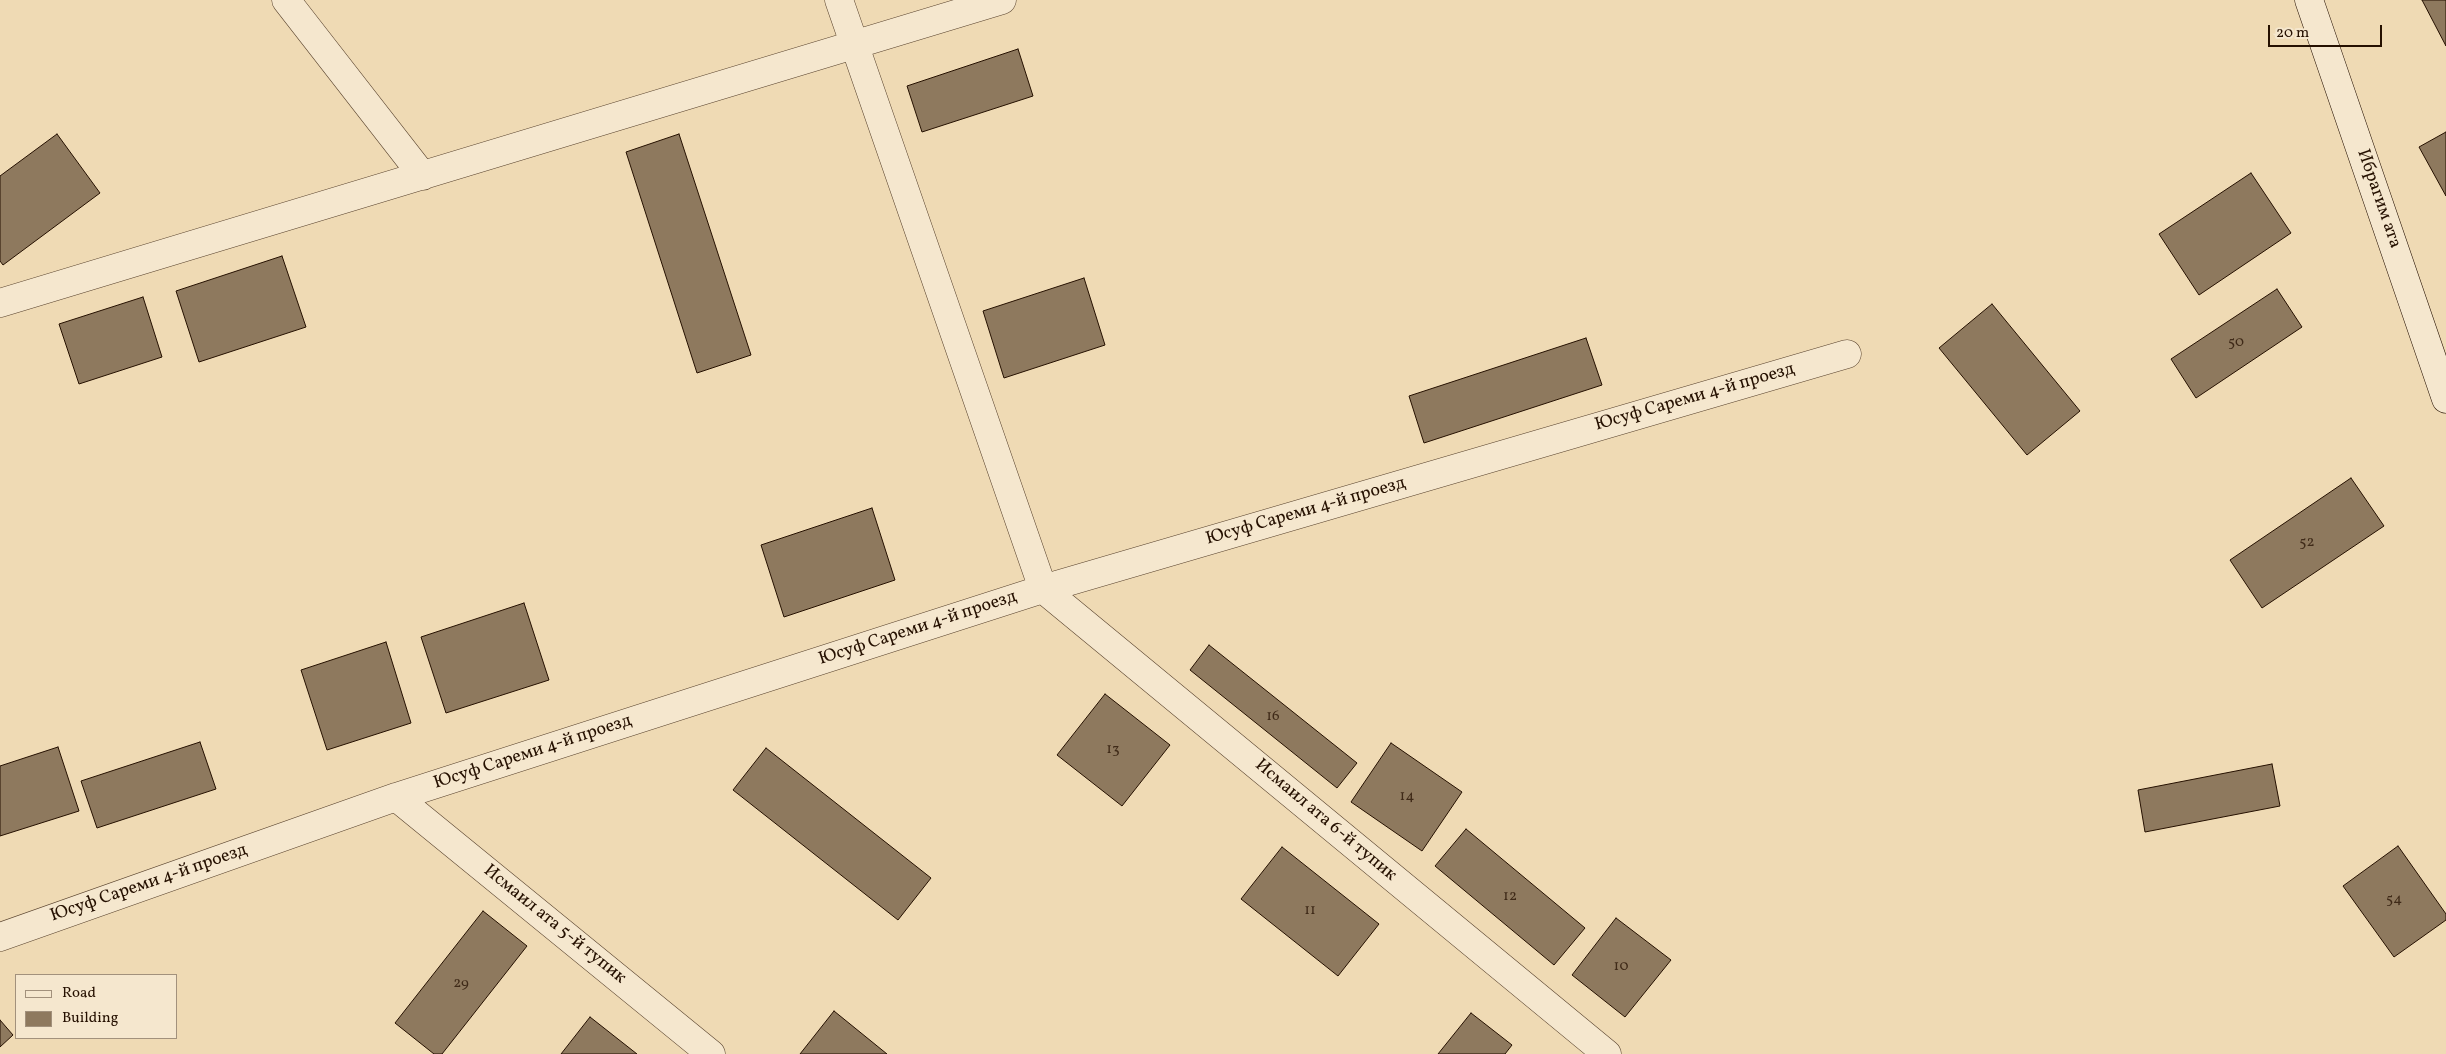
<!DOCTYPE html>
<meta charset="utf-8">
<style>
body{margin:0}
#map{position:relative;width:2446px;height:1054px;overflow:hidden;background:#efdab4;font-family:Vollkorn,serif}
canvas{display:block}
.legend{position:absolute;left:15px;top:974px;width:162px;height:65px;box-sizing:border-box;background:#f5e7ce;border:1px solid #a2917c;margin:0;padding:6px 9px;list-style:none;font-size:15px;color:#251000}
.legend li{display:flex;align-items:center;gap:10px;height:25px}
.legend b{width:25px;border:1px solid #a2917c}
.scale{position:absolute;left:2268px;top:25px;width:114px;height:22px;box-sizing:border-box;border:2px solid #251000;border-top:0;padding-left:6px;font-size:15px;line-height:18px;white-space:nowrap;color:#251000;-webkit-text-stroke:4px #f5e7ce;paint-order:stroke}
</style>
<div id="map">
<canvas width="2446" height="1054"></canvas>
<ul class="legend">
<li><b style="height:6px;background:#f5e7ce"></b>Road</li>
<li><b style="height:14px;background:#8e795e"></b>Building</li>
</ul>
<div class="scale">20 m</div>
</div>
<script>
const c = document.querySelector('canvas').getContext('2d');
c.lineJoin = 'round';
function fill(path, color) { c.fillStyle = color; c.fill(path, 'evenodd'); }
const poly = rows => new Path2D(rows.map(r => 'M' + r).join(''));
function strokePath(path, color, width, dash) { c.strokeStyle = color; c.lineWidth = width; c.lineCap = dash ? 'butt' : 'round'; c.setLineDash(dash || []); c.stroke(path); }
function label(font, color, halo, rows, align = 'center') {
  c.font = font + ' Vollkorn,serif'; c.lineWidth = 4.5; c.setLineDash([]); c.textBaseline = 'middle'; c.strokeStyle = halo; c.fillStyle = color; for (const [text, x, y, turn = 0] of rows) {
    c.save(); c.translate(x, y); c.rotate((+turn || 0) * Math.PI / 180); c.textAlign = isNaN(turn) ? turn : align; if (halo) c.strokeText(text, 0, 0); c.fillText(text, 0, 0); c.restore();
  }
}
const building = poly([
 [2422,0,2446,0,2446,46,2422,0],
 [1018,49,1033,96,922,132,907,86,1018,49],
 [2446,132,2446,196,2419,147,2446,132],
 [57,134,100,193,3,265,0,261,0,176,57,134],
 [679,134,751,355,697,373,626,152,679,134],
 [2251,173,2291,233,2199,295,2159,234,2251,173],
 [282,256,306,327,199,362,176,291,282,256],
 [1084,278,1105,345,1004,378,983,311,1084,278],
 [2277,289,2302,327,2196,398,2171,359,2277,289],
 [143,297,162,357,79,384,59,324,143,297],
 [1992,304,2080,411,2027,455,1939,348,1992,304],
 [1586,338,1602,385,1424,443,1409,396,1586,338],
 [2351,478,2384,526,2262,608,2230,560,2351,478],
 [872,508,895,580,784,617,761,545,872,508],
 [524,603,549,680,446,713,421,637,524,603],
 [386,642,411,723,327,750,301,670,386,642],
 [1209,645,1357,763,1337,788,1190,670,1209,645],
 [1105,694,1170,745,1122,806,1057,755,1105,694],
 [200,742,216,789,97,828,81,781,200,742],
 [1391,743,1462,792,1422,851,1351,802,1391,743],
 [58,747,79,811,0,836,0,766,58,747],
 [766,748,931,878,898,920,733,790,766,748],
 [2272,764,2280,806,2145,832,2138,790,2272,764],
 [1466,829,1585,928,1554,965,1435,866,1466,829],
 [2398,846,2446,914,2446,920,2394,957,2343,886,2398,846],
 [1282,847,1379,924,1338,976,1241,899,1282,847],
 [483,911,527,946,442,1054,434,1054,395,1023,483,911],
 [1616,918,1671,960,1625,1017,1572,975,1616,918],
 [834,1011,887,1054,800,1054,834,1011],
 [1471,1013,1512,1045,1505,1054,1438,1054,1471,1013],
 [590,1017,637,1054,561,1054,590,1017],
 [0,1020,13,1035,0,1047,0,1020]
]);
fill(building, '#8e795e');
strokePath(building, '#251000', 1);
const street = poly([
 [286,0,423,176],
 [839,0,1043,589,1607,1054],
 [0,303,1002,0],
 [396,797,711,1054],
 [0,937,396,797,1043,589,1847,354]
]);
const secondary = poly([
 [2309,0,2446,399]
]);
strokePath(street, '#58422d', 29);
strokePath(secondary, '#251000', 29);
strokePath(street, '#f5e7ce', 28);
strokePath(secondary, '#f5e7ce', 28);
label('15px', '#3f2a18', null, [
 ["50",2236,343],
 ["52",2307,543],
 ["16",1273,717],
 ["13",1113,750],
 ["14",1407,797],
 ["12",1510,897],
 ["54",2394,900],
 ["11",1310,911],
 ["10",1621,967],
 ["29",461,984]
]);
label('18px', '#251000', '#f5e7ce', [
 ["Ибрагим ата",2378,199,71],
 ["Юсуф Сареми 4-й проезд",1695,398,-16],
 ["Юсуф Сареми 4-й проезд",1306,512,-16],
 ["Юсуф Сареми 4-й проезд",918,629,-18],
 ["Юсуф Сареми 4-й проезд",533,753,-18],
 ["Исмаил ата 6-й тупик",1325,821,40],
 ["Юсуф Сареми 4-й проезд",149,884,-19],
 ["Исмаил ата 5-й тупик",554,925,39]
]);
</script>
